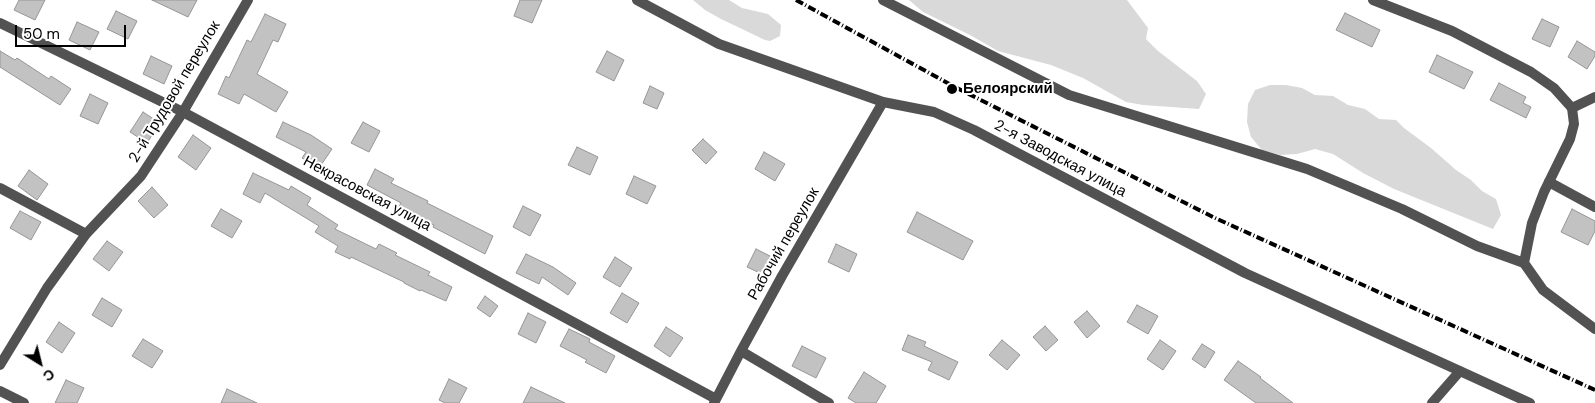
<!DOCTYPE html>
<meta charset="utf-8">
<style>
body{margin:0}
#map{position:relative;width:1595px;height:403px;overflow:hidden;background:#fff;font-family:"DM Sans",sans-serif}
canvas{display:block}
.north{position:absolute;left:15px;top:338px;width:50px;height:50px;-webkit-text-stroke:4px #fff;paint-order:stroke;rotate:144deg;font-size:14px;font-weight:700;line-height:20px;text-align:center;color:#000}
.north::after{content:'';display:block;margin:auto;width:18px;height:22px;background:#000;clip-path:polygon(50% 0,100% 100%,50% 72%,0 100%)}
.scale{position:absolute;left:15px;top:25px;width:111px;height:22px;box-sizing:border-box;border:2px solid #000;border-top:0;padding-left:6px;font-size:15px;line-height:18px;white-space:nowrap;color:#000;-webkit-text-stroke:4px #fff;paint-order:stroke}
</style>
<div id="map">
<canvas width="1595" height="403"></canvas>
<div class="north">С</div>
<div class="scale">50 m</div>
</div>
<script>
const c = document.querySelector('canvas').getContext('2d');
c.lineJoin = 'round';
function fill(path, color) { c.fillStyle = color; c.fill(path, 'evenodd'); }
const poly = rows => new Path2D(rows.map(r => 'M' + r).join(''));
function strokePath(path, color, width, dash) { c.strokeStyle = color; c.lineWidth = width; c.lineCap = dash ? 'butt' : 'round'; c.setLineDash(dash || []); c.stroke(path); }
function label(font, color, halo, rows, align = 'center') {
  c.font = font + ' "DM Sans",sans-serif'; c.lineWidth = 4; c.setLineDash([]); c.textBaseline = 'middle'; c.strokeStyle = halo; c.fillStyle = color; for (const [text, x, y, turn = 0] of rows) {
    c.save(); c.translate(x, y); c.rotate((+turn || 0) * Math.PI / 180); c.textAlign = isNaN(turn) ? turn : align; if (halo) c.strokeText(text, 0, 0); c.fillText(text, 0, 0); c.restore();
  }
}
fill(poly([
 [693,0,729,0,742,8,768,14,781,25,780,36,770,41,765,40,721,19,705,10],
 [909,0,1127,0,1148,28,1146,39,1158,51,1197,81,1206,94,1199,109,1143,105,1126,102,1083,78,1051,65,998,51,970,35,923,12],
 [1270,85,1286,85,1302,88,1315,95,1333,96,1348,105,1365,109,1379,119,1396,120,1404,128,1431,148,1456,170,1471,180,1482,191,1496,199,1501,215,1493,229,1394,189,1363,173,1333,154,1315,149,1297,154,1280,155,1262,150,1251,137,1247,122,1248,104,1255,90]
]), '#d9d9d9');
const building = poly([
 [19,0,45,0,35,20,14,10,19,0],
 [152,0,197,0,188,17,152,0],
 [520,0,542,0,532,23,514,16,520,0],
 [116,11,137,21,128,39,107,29,116,11],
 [1345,13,1380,30,1372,47,1336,30,1345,13],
 [265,14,286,24,278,42,273,40,257,74,288,92,276,112,244,94,239,104,218,94,226,76,229,78,247,40,251,42,265,14],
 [1542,19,1559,27,1550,47,1532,39,1542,19],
 [77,22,99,32,90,50,69,40,77,22],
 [1577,41,1595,52,1595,56,1587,69,1568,57,1577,41],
 [0,51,15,60,17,58,49,79,51,76,71,89,60,105,0,67,0,51],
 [607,51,624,60,614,81,596,72,607,51],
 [1437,55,1473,72,1464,89,1429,72,1437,55],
 [151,56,172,66,164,84,143,74,151,56],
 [1499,83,1526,97,1523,103,1531,107,1526,118,1490,100,1499,83],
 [650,86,664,93,657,109,643,103,650,86],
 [90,94,108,103,98,124,80,116,90,94],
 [143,112,160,123,147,143,130,132,143,112],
 [283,122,311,135,332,149,319,168,302,158,306,152,276,137,283,122],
 [363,122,380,131,369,152,351,143,363,122],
 [193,135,211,148,196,170,178,157,193,135],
 [703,139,717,152,706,164,692,150,703,139],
 [577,147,598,157,590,175,568,165,577,147],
 [764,152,785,164,775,181,755,169,764,152],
 [375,169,394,179,391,183,428,201,427,203,493,236,485,254,433,227,434,225,398,208,401,203,367,185,375,169],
 [29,170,48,184,37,200,18,186,29,170],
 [253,173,289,190,291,186,311,198,307,205,338,225,335,229,376,249,379,244,397,253,395,255,430,272,428,275,452,287,446,301,421,290,420,291,404,283,404,282,351,257,350,259,335,252,338,246,315,232,319,226,265,193,260,203,243,194,253,173],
 [634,176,656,186,647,204,626,194,634,176],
 [152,187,168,205,154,218,138,201,152,187],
 [523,206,541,215,530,236,513,227,523,206],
 [221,209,242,221,232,238,211,226,221,209],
 [1572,209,1595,221,1595,231,1588,245,1561,232,1572,209],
 [20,211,41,222,31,240,10,228,20,211],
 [917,212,973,241,963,260,907,232,917,212],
 [107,241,123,252,109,271,93,259,107,241],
 [836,244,857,254,849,272,828,262,836,244],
 [756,249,770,256,762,274,747,267,756,249],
 [526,254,553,267,576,283,568,295,542,277,539,284,516,273,526,254],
 [615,257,632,268,620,287,603,277,615,257],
 [622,293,639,303,627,323,610,313,622,293],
 [485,296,498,306,490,317,477,308,485,296],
 [102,298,122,310,112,327,92,315,102,298],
 [1137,305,1158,316,1148,334,1127,322,1137,305],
 [1087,311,1100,326,1087,338,1074,322,1087,311],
 [528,313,546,322,536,343,518,334,528,313],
 [59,322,75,333,62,353,46,342,59,322],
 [1045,326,1058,340,1046,351,1033,337,1045,326],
 [666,327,683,338,670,357,654,346,666,327],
 [569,329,590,339,589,342,615,356,606,373,585,362,587,360,560,346,569,329],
 [908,335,926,342,924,346,958,362,949,380,928,370,932,362,902,350,908,335],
 [143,339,163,351,152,368,132,356,143,339],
 [1002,340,1020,355,1007,370,989,355,1002,340],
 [1160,340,1176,351,1163,370,1147,359,1160,340],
 [1202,344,1215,352,1205,368,1192,359,1202,344],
 [802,346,826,358,816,378,792,366,802,346],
 [1238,361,1261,377,1260,378,1293,403,1256,403,1224,380,1238,361],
 [864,372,886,386,876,403,856,403,848,398,864,372],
 [449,379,467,388,459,403,445,403,439,400,449,379],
 [66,380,84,388,77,403,55,403,66,380],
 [531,387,565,403,523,403,531,387],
 [227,389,257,403,221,403,227,389]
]);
fill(building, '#c2c2c2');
strokePath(building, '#969696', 1);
strokePath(poly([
 [637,0,719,44,883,102,934,112,974,130,1245,273,1530,403],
 [883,0,1069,95,1307,169,1402,209,1477,246,1524,263],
 [1373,0,1452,31,1531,72,1554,88,1572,108,1595,97],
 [0,23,183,112,716,399],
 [1549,182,1595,207],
 [0,188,86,234],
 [741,351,829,403],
 [0,365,47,288,86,234,141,176,183,112,248,0],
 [0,391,24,403],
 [714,403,741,351,782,276,883,102],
 [1432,403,1460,371]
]), '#525252', 10);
strokePath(poly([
 [1572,108,1574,124,1570,139,1544,192,1532,223,1524,263,1543,290,1595,329]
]), '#525252', 10);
strokePath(poly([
 [796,0,953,86,1215,218,1595,390]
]), '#000', 4, [8, 2.5, 1, 2.5]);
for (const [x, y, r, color] of [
 [952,89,6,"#000"]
]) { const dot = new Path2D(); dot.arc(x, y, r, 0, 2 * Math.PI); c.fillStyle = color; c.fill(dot); strokePath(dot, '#fff', 2); }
label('bold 15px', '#000', '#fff', [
 ["Белоярский",963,89]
], 'left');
label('15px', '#000', '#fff', [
 ["2-й Трудовой переулок",175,92,-59],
 ["2-я Заводская улица",1060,159,28],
 ["Некрасовская улица",367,194,28],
 ["Рабочий переулок",784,244,-60]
]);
</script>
